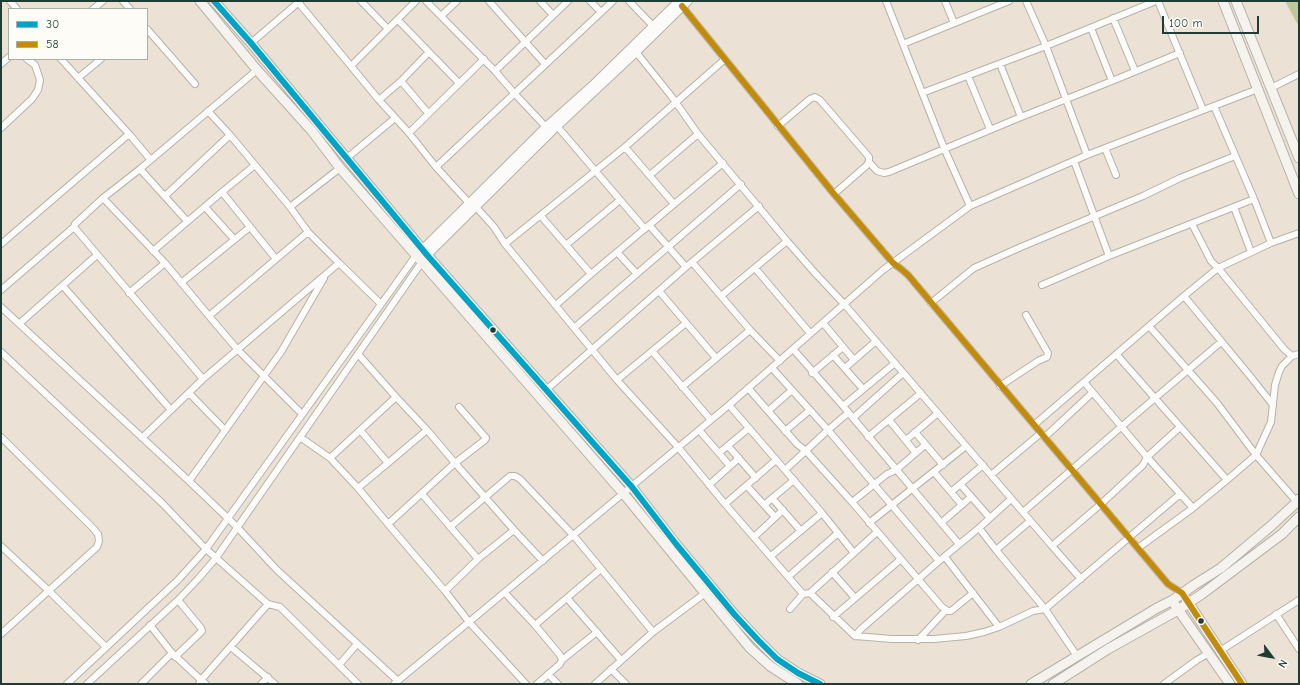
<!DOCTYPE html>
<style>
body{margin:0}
#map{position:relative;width:1300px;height:685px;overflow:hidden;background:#ebe2d5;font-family:"Comic Neue",sans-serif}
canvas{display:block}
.frame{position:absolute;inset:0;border:2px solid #1f3d34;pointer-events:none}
.legend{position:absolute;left:8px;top:8px;width:140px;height:52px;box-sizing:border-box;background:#fdfcf7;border:1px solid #a4b0a9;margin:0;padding:5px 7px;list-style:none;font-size:12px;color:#1f3d34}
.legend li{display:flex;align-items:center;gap:8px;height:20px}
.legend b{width:20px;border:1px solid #a4b0a9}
.north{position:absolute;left:1252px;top:637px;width:40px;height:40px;-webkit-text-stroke:3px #fdfcf7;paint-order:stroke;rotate:122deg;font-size:11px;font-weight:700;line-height:16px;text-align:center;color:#1f3d34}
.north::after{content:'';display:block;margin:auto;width:14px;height:18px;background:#1f3d34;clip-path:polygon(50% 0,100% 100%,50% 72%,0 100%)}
.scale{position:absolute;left:1162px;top:16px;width:97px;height:18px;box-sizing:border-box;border:2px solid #1f3d34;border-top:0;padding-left:5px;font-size:12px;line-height:14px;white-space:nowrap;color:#1f3d34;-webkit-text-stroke:3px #fdfcf7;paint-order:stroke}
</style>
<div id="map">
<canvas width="1300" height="685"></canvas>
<div class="frame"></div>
<ul class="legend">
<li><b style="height:5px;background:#02a4c6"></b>30</li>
<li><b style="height:5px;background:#c18c0d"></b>58</li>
</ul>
<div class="north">N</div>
<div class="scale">100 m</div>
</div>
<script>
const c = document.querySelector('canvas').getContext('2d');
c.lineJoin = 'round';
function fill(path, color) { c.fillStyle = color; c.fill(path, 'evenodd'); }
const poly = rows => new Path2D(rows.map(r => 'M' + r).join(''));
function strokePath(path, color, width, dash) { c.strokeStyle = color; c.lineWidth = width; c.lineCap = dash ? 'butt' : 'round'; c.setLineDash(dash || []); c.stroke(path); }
fill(poly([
 [1285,1,1299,1,1299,27]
]), '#c0c998');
const minor = poly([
 [10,1,17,9],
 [123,1,130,9],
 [361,1,388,29],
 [426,1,495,71,514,93,546,127],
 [489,1,545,64],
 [540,1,553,15],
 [590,1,601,12],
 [629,1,653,26],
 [886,1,944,148,970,206],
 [945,1,954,23],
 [1026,1,1046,46,1087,155],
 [1158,1,1203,110],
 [298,2,379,100,409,133,436,167,469,203],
 [682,6,834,194,893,263,901,269,908,275,1168,584,1182,593],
 [93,9,103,1],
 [441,16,457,1],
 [1113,18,1135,71],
 [398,20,459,83],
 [1091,28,1112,81],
 [147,29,195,84],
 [251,43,300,1],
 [903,44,1009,1],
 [636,52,672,97,698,134,787,241,815,273,845,305,1052,546],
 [61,59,129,134,150,159],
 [1,64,9,57],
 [1000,64,1021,117],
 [351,66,416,1],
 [257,70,140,169,103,198,75,224,74,227,203,379,339,263,308,232,290,207,340,168],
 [495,71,568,1],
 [968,76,990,129],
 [78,78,101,59],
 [401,81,428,113],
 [1271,88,1299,74],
 [922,93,1046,46,1156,1],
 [379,100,401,81,429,52],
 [1214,106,1254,199,1271,243],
 [208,111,230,135,290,207],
 [557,126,645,229],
 [778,126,810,99,815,97,820,100,869,157,869,162,877,171,884,173,889,172,1021,117,1112,81,1180,53],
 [1,128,32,99,38,90,40,80,35,65,27,59],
 [409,133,484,59],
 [625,147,674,204],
 [1105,148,1116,175],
 [347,158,395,118],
 [1074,161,1109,256],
 [255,165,222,192,276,259],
 [436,167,613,1],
 [140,169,187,221],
 [650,175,698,134],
 [834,194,866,166,869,162],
 [165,196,230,135],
 [103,198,165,263,209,316,308,232],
 [205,207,234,239],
 [476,207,494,227,505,244,617,380,678,447,725,504,803,594],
 [1234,207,1251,252],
 [541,216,591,274],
 [1192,224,1211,261,1218,268,1271,243,1299,233],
 [649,225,686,267],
 [1,244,129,134],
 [505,244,625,147,724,60],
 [566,245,620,200],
 [153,251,222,192],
 [617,252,637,274],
 [692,262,750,330,780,361],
 [339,263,381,304],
 [755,268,810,333],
 [181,283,250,227],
 [1042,285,1109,256,1254,199],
 [63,286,171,410],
 [1,290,74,227],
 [659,291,716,358],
 [129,293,165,263],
 [721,296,787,241],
 [1184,296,1218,268,1284,349,1292,356],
 [931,303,974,268,1021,247,1143,196,1180,178,1235,156],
 [556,305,591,274,723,163],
 [1,307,189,481,237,527,277,570,398,681],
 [209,316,237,349,302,414],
 [20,323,97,255],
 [823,323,854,360],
 [574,328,741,184],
 [793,349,843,406,959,544],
 [652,351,711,420],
 [1,352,162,503,206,549,268,604,280,607,358,684],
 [358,354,396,397,427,430,455,463,388,524,445,591,469,622,394,684],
 [833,355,863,389],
 [1117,355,1227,480,1256,455,1271,422,1275,385,1279,372,1282,366,1292,356,1299,354],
 [772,368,828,430,939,561],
 [845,368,876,341],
 [812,373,843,347],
 [617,380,686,323],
 [1084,382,1147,457,1193,508],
 [1000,386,1038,361,1047,357,1048,353,1026,315],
 [682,387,750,330],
 [748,388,797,444,806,451,852,502,942,607,948,611,951,611,973,593],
 [546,390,686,267,759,206],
 [189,393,225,430],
 [729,405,822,513,854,553],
 [1273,405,1250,376,1184,296,1149,326,1217,403,1256,455,1297,502],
 [843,406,895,363],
 [459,407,486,438,485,440,455,463,514,530,543,561],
 [768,411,792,390],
 [853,418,903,373],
 [889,420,916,453],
 [1034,425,1149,326],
 [699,430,730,466],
 [785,431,810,410],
 [915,432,943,465],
 [1,437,92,527,98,534,99,541,97,547,1,634],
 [300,437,330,458,358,488,388,524],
 [868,437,921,393],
 [1045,437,1092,393],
 [142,438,203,379],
 [906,440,938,413],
 [728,446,756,478],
 [719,453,749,428],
 [330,458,396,397],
 [388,463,427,430],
 [785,470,828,430,848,413],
 [934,472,962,505],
 [991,475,1041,433],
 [189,481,281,352,324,278],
 [709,485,739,458],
 [961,485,990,518],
 [747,486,775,517],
 [358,488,388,463,360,430],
 [951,492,983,465],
 [422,494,478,559,445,591],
 [772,498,801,531],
 [852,502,887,474,896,470,925,445],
 [725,504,776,460],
 [764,505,794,480],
 [1023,512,1121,427,1221,342],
 [869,523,966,446],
 [941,523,971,497],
 [450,527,510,476,515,476,520,479,574,536,653,632],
 [979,528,996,550,1045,609,1077,656],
 [754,537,783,510],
 [1,546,49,591,106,647],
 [1138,548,1193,508,1227,480],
 [996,550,1030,521],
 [771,556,822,513],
 [945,557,999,627],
 [478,559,514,530],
 [832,572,855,598],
 [789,576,838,533],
 [1081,579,1052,546,1101,504,1143,465,1147,457,1180,427],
 [505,593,535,625,560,655,562,660,560,664,537,684],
 [810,593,855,636,892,639,934,639,966,636,984,632,999,627,1033,611,1045,609,1179,495],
 [567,598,621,660],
 [790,609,803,594,810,593,877,532],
 [1276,614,1299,649],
 [833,617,901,559],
 [150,625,172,653],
 [535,625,601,569],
 [855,636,861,629,939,561,979,528,1011,499],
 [918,640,946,610],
 [231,647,275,684],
 [1220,651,1299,600],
 [175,657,200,633,202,631,201,628,178,600],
 [562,660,597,632],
 [339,665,357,644],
 [611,669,626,684],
 [548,674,558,684],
 [67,684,178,580,206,549,417,254],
 [87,684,178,600,198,579,216,558,424,259],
 [141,684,172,653,201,680,268,604],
 [199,684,201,680,206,684],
 [261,684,268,677],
 [526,684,469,622,729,405,883,270,970,206,1087,155,1258,89],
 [595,684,653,632,704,594],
 [1164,684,1197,660,1209,653]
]);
const tertiary = poly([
 [423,249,546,127,592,86,679,1],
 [427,255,557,126,636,52,688,1]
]);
const secondary = poly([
 [200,1,257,70,312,131,340,168,623,493,750,648,770,666,798,684],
 [214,1,251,43,427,255,632,487,676,544,734,614,758,640,777,659,798,673,820,684],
 [1223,1,1299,194],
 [1236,1,1299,158],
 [1186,599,1242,684],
 [1175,605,1230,684],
 [1031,684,1157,608,1173,600,1194,585,1221,568,1272,525,1297,502,1299,499],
 [1053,684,1108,649,1178,610,1202,594,1282,534,1299,517]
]);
strokePath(minor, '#b5b2a9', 8);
strokePath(tertiary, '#b5b2a9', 10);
strokePath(secondary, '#b5b2a9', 11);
strokePath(minor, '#fcfbf9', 6);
strokePath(tertiary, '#fcfbf9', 8);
strokePath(secondary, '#f6f2ee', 9);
strokePath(poly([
 [214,1,251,43,427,255,632,487,676,544,734,614,758,640,777,659,798,673,820,684]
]), '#02a4c6', 6);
strokePath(poly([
 [682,6,834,194,893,263,901,269,908,275,1168,584,1182,593,1242,684]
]), '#c18c0d', 6);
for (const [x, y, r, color] of [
 [493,330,3.5,"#1f3d34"],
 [1201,621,3.5,"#1f3d34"]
]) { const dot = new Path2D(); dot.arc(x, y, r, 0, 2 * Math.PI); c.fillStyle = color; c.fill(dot); strokePath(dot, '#fdfcf7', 1.5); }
</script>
